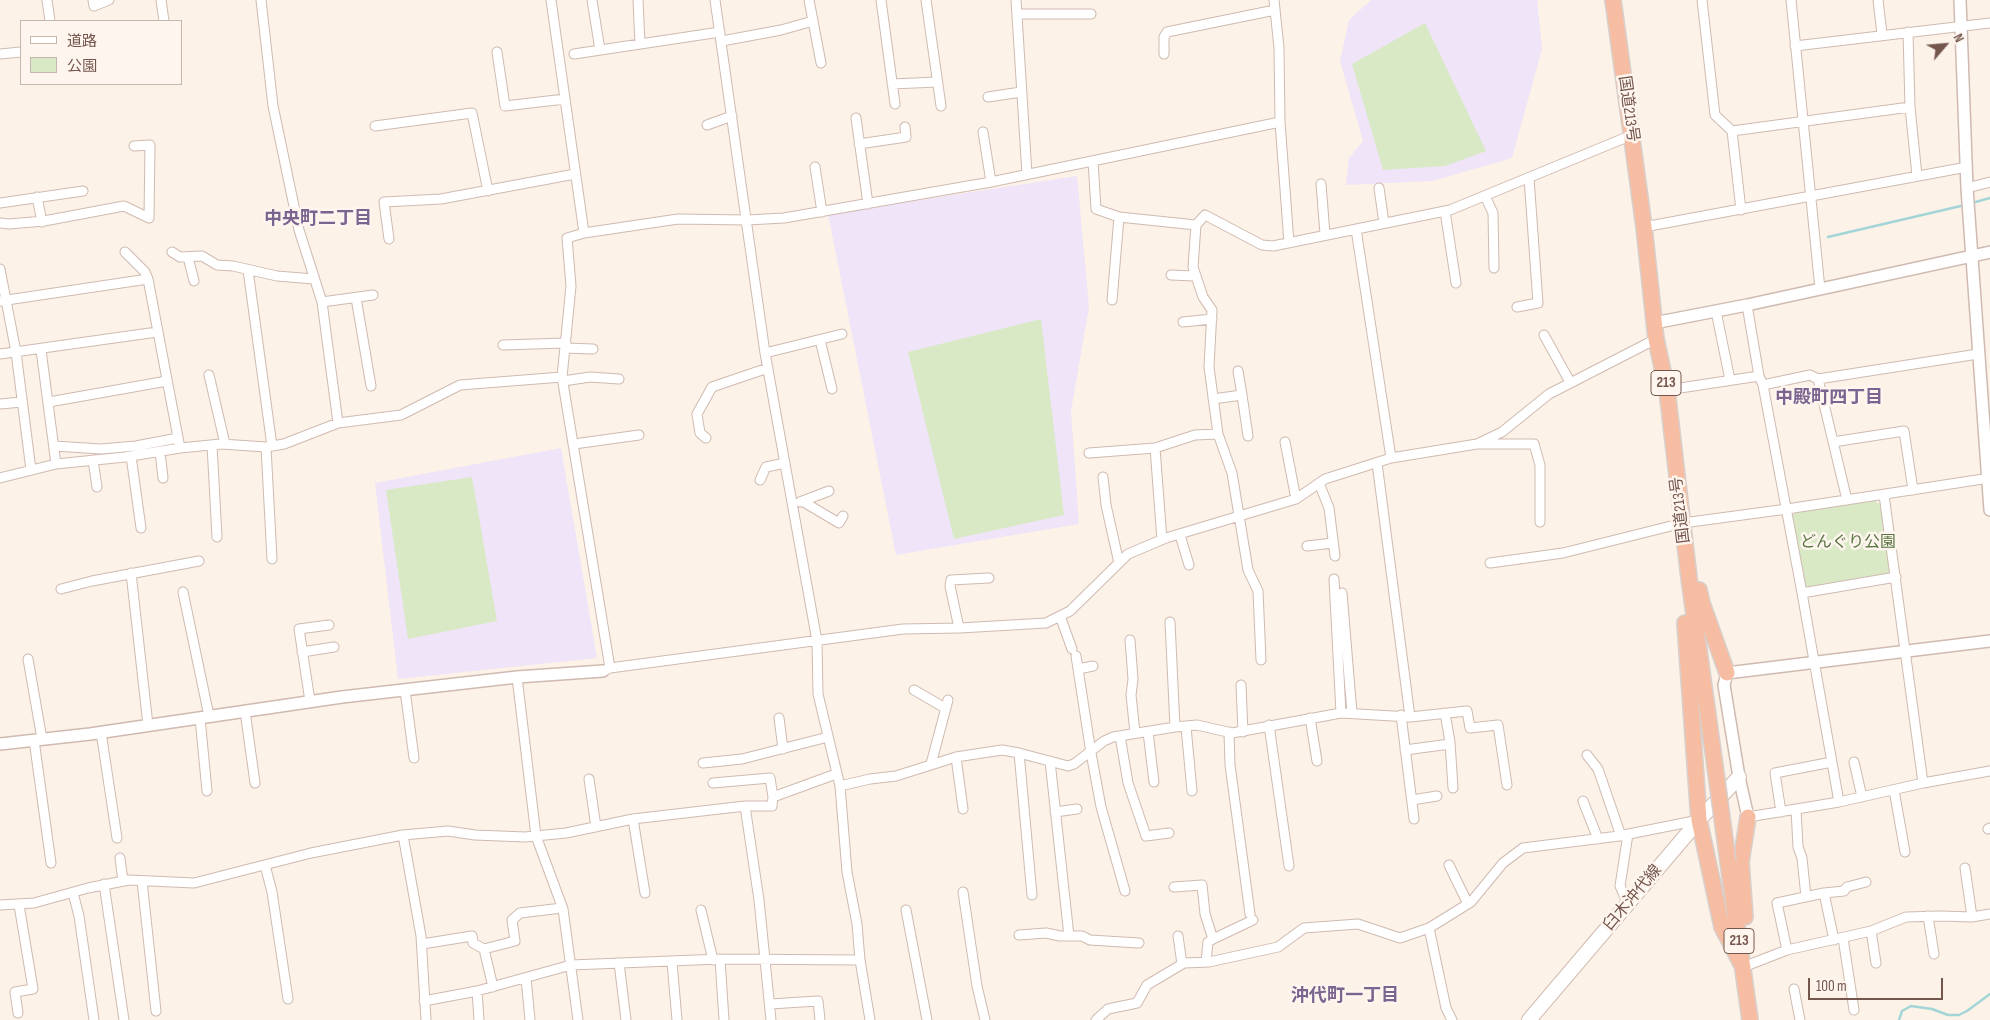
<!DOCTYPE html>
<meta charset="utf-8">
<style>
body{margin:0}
#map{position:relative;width:1990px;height:1020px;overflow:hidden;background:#fcf2e8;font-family:"Sofia Sans Condensed","Noto Sans JP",sans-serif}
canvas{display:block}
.legend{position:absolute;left:20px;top:20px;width:162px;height:65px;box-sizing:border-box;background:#fef6ee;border:1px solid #c7b6ad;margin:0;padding:6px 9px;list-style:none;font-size:15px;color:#75564c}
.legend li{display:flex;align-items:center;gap:10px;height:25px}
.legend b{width:25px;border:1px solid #c7b6ad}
.north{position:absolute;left:1920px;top:20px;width:50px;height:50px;-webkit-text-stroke:4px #fef6ee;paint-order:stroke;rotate:63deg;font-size:14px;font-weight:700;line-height:20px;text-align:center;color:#75564c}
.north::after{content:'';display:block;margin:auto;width:18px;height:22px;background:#75564c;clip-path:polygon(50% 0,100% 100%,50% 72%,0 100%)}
.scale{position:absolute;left:1808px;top:978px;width:135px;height:22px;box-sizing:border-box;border:2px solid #75564c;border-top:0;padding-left:6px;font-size:15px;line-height:18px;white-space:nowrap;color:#75564c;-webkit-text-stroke:4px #fef6ee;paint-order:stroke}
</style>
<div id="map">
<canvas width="1990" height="1020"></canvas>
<ul class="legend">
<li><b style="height:6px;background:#fff"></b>道路</li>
<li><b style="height:14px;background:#d9e9c6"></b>公園</li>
</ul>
<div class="north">N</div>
<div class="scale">100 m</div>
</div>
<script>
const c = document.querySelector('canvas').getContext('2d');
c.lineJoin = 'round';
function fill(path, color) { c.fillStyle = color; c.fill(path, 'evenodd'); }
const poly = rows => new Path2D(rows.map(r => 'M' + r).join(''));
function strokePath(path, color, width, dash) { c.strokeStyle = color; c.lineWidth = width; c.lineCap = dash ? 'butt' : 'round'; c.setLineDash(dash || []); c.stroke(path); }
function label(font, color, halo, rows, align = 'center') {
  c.font = font + ' "Sofia Sans Condensed","Noto Sans JP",sans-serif'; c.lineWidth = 5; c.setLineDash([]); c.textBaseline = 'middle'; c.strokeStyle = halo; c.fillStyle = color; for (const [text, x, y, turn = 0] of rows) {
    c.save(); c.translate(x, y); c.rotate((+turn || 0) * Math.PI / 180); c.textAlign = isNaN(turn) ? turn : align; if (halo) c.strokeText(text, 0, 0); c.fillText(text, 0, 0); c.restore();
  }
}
fill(poly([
 [1371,0,1537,0,1542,49,1512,158,1432,181,1346,185,1349,158,1363,141,1340,61,1349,20],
 [1077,176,1089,307,1071,411,1079,524,896,555,828,214],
 [561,448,597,658,398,679,375,483]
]), '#efe4f8');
fill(poly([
 [1425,23,1486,151,1445,166,1383,170,1352,64],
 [1041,319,1064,515,954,539,908,352],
 [472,477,497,621,408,639,386,490],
 [1874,500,1882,506,1891,570,1885,577,1808,587,1802,583,1791,517,1796,511]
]), '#d9e9c6');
strokePath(poly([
 [1972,203,1990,198],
 [1828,237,1965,205],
 [1899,1020,1902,1011,1911,1006,1932,1009,1948,1015,1959,1015,1967,1011,1990,994]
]), '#a3d5d7', 2.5);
const minor = poly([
 [47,0,50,21],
 [93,0,94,6,109,0],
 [161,0,164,21],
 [261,0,273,106,299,230,322,302,338,423],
 [551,0,584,233,678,219,747,220,784,218,991,182,1280,122],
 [592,0,600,50],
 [638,0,640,44],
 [715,0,765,353,817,641,818,694,840,786,847,872,857,924,860,960,870,1020],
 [809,0,821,63],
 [881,0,895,104],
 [926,0,941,106],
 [1016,0,1027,174],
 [1274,0,1279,48,1280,122,1289,243],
 [1702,0,1715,115,1732,131,1741,210],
 [1791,0,1820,289],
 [1878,0,1882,34],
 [1017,14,1091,14],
 [1908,32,1910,107,1917,176],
 [722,41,781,30,813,21],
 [1795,46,1990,23],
 [497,52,505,106,565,99],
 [0,54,21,52],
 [574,54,720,32],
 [1164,54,1164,37,1167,32,1275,10],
 [892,84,937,82],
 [988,97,1021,92],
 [856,118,868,204],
 [707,125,732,116],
 [375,126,472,113,488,191],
 [1732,131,1910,107],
 [983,132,991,182],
 [859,144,906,137,905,127],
 [1093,161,1096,209,1119,217,1196,225],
 [815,167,822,212],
 [1321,184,1325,234],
 [1379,188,1384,223],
 [1967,188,1990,182],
 [1485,196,1493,213,1494,268],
 [37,197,42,222],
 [0,203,83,191],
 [1445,211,1456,283],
 [0,223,9,224,44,221,124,206,149,218,150,145,134,146],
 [1644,227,1967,167],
 [1356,229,1391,458],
 [584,233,567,238,571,286,562,377,610,668],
 [389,239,384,202,441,199,575,174],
 [125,252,145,272,148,279],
 [172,252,180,257,202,256,217,265,233,266,277,276,314,279],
 [188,257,194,281],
 [0,269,16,352,31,470],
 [248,270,272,446],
 [1171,275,1195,276],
 [356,298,371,386],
 [1112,300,1119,217],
 [0,301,148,279,180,448],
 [322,302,373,295],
 [1747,305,1759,376,1763,385,1802,593,1839,802],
 [1517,307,1538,303,1529,178],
 [1716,311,1730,380],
 [1183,322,1212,319],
 [1544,335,1570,382],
 [820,340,832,389],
 [503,345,566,343],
 [565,348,593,349],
 [41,350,56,464],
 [765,353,842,334],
 [0,354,157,332],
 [1238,371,1242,395],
 [209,375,225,444],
 [1818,379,1847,500],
 [563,381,590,377,619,379],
 [1763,385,1810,375,1818,379,1978,354],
 [1667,390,1759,376],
 [1213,399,1242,395,1248,436],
 [49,402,167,381],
 [0,404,22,402],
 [706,438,700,433,697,414,712,387,768,368],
 [1285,442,1296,499],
 [1833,442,1904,431,1913,490],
 [574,444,639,435],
 [1480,444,1534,444,1540,465,1540,522],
 [212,445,217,537],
 [54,446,101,449,136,446,178,438],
 [266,447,272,559],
 [1155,448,1162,540],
 [160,452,163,478],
 [1089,453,1155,448,1195,435,1218,434],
 [131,456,141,528],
 [93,460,97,487],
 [1103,477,1106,505,1119,563],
 [0,478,56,464,125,457,180,448,221,444,266,447,284,444,338,423,401,415,460,385,562,377],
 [760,480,766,467,785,463],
 [1319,483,1329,508,1335,556],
 [1884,495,1923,783],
 [802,501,839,523,843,516],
 [800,502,829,491],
 [1180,535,1189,565],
 [1307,546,1333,543],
 [1490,563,1563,553,1683,523,1787,509,1990,478],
 [131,573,148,725],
 [1334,579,1341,713],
 [61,589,92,581,199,561],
 [183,592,209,716],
 [1342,593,1352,713],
 [1802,593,1896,577],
 [1060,616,1072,649],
 [1170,622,1175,727],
 [959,628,950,586,951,580,989,578],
 [1130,640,1133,679,1131,695,1135,733],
 [302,652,334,647],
 [1076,656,1091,753,1101,807,1125,891],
 [28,659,42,739],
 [1261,660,1258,591,1248,570,1232,473,1218,434,1209,367,1212,310,1203,297,1193,267,1196,225,1205,215,1262,245,1273,246,1450,210,1632,135],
 [1078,669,1093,666],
 [603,671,610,668,903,629,960,628,1046,623,1070,611,1128,554,1166,538,1296,499,1325,479,1391,458,1477,444,1502,432,1549,394,1656,339],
 [517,677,536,836,563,909,578,1020],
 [1241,685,1243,732],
 [405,690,414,758],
 [914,690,945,708],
 [310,701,299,629,329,625],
 [245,711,255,783],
 [1445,713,1450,742,1453,788],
 [1401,715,1414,819],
 [1410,717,1467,711,1470,728,1498,725,1507,785],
 [200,718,207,791],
 [779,718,783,749],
 [1310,718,1317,761],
 [1269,725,1289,866],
 [1186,727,1192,791],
 [101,732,117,838],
 [1148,732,1154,782],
 [1229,732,1230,765,1250,914],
 [1120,736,1128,783,1146,836,1169,833],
 [34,740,51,863],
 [1405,750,1450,744],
 [1019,753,1032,895],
 [1587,755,1598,769,1621,836],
 [956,757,963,809],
 [1050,761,1069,936],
 [1854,762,1862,797],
 [703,763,742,759,828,737],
 [931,764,948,700],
 [589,779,596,827],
 [713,783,770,778,773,797],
 [840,786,870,779,896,776,956,757,1002,750,1019,753,1068,766,1074,764,1104,741,1113,737,1175,727,1197,725,1232,733,1341,713,1410,717,1377,463],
 [1894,790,1905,852],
 [1412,800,1437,796],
 [1583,801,1598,839],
 [745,806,759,900,771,1020],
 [1796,809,1798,847,1802,858,1806,897],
 [1055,812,1077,809],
 [1781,812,1775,773,1832,762],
 [1748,817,1839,802,1923,783,1990,771],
 [633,819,645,893],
 [1988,829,1990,828],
 [403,835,421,936,426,1020],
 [120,858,123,881],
 [265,865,272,892,288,999],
 [1449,865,1468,904],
 [1965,868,1972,917],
 [142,881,156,1011],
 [104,884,124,1020],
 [1174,887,1202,885,1205,914,1213,939,1208,942,1206,962],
 [963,892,977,986,985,1020],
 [73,893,79,916,94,1020],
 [1824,893,1844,891,1847,887,1866,882],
 [1628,904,1620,886,1628,834],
 [0,905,34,903,88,888,129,880,194,883,311,853,403,835,448,831,475,835,525,837,566,833,633,819,745,806,772,806,773,797,836,774],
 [701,910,713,960],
 [906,910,927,1020],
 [1928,916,1934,954],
 [1429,928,1446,1008,1452,1020],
 [1871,931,1876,963],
 [1019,935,1046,933,1060,936,1082,936,1090,940,1139,943],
 [1178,936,1182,964],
 [1843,938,1854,1010],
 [1213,939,1253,920],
 [422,944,472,936,473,943,484,949,515,941,512,920,520,913,562,908],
 [484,949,493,987],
 [1787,950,1777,903,1824,893,1834,940],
 [720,959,724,1020],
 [672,962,677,1020],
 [619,963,626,1020],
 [1743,967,1787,950,1871,931,1906,917,1941,916,1972,917,1990,914],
 [526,978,530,1020],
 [1794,989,1800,1020],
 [477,991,479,1020],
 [424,1001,477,991,571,965,720,959,860,960],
 [770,1004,818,1001,820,1020],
 [18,1013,15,992,33,989,19,905],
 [1096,1020,1108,1009,1137,1003,1147,985,1184,963,1209,962,1278,947,1304,928,1358,924,1400,938,1429,928,1471,902,1503,863,1523,848,1619,836,1699,820]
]);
const tertiary = poly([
 [1960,0,1967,188,1990,510],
 [1654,323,1747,305,1990,252],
 [0,744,90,734,342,697,517,677,603,671],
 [1748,817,1739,777,1724,685,1727,673,1990,641]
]);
const secondary = poly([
 [1529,1020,1699,820,1739,777]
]);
const trunk = poly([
 [1613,0,1644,227,1656,339,1667,390,1689,578,1715,766],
 [1699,590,1702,603,1727,673],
 [1685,623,1699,820,1722,927,1743,967],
 [1728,862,1750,1020],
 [1745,917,1741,862,1748,817]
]);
strokePath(minor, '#d0bab0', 11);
strokePath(tertiary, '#d0bab0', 14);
strokePath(secondary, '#d2baae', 16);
strokePath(trunk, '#d8d0cd', 18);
strokePath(minor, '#fff', 9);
strokePath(tertiary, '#fff', 11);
strokePath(secondary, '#fff', 14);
strokePath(trunk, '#f6bda2', 15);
const trunkBridge = poly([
 [1715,766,1728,862]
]);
strokePath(trunkBridge, '#d8d0cd', 18, []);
strokePath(trunkBridge, '#f6bda2', 15);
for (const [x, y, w] of [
 [1666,383,30],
 [1739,941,30]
]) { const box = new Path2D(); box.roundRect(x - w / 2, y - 12.5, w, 25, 4); c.fillStyle = '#fef6ee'; c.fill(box); strokePath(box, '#75564c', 1); }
label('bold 15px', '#75564c', null, [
 ["213",1666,383],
 ["213",1739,941]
]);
label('16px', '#75564c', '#fef6ee', [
 ["国道213号",1628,109,82],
 ["国道213号",1681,510,-97],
 ["臼木沖代線",1633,898,-50]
]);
label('16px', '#587541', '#fef6ee', [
 ["どんぐり公園",1848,543]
]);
label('bold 18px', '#7c6491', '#fef6ee', [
 ["中央町二丁目",318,219],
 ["中殿町四丁目",1829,398],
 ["沖代町一丁目",1345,996]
]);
</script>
